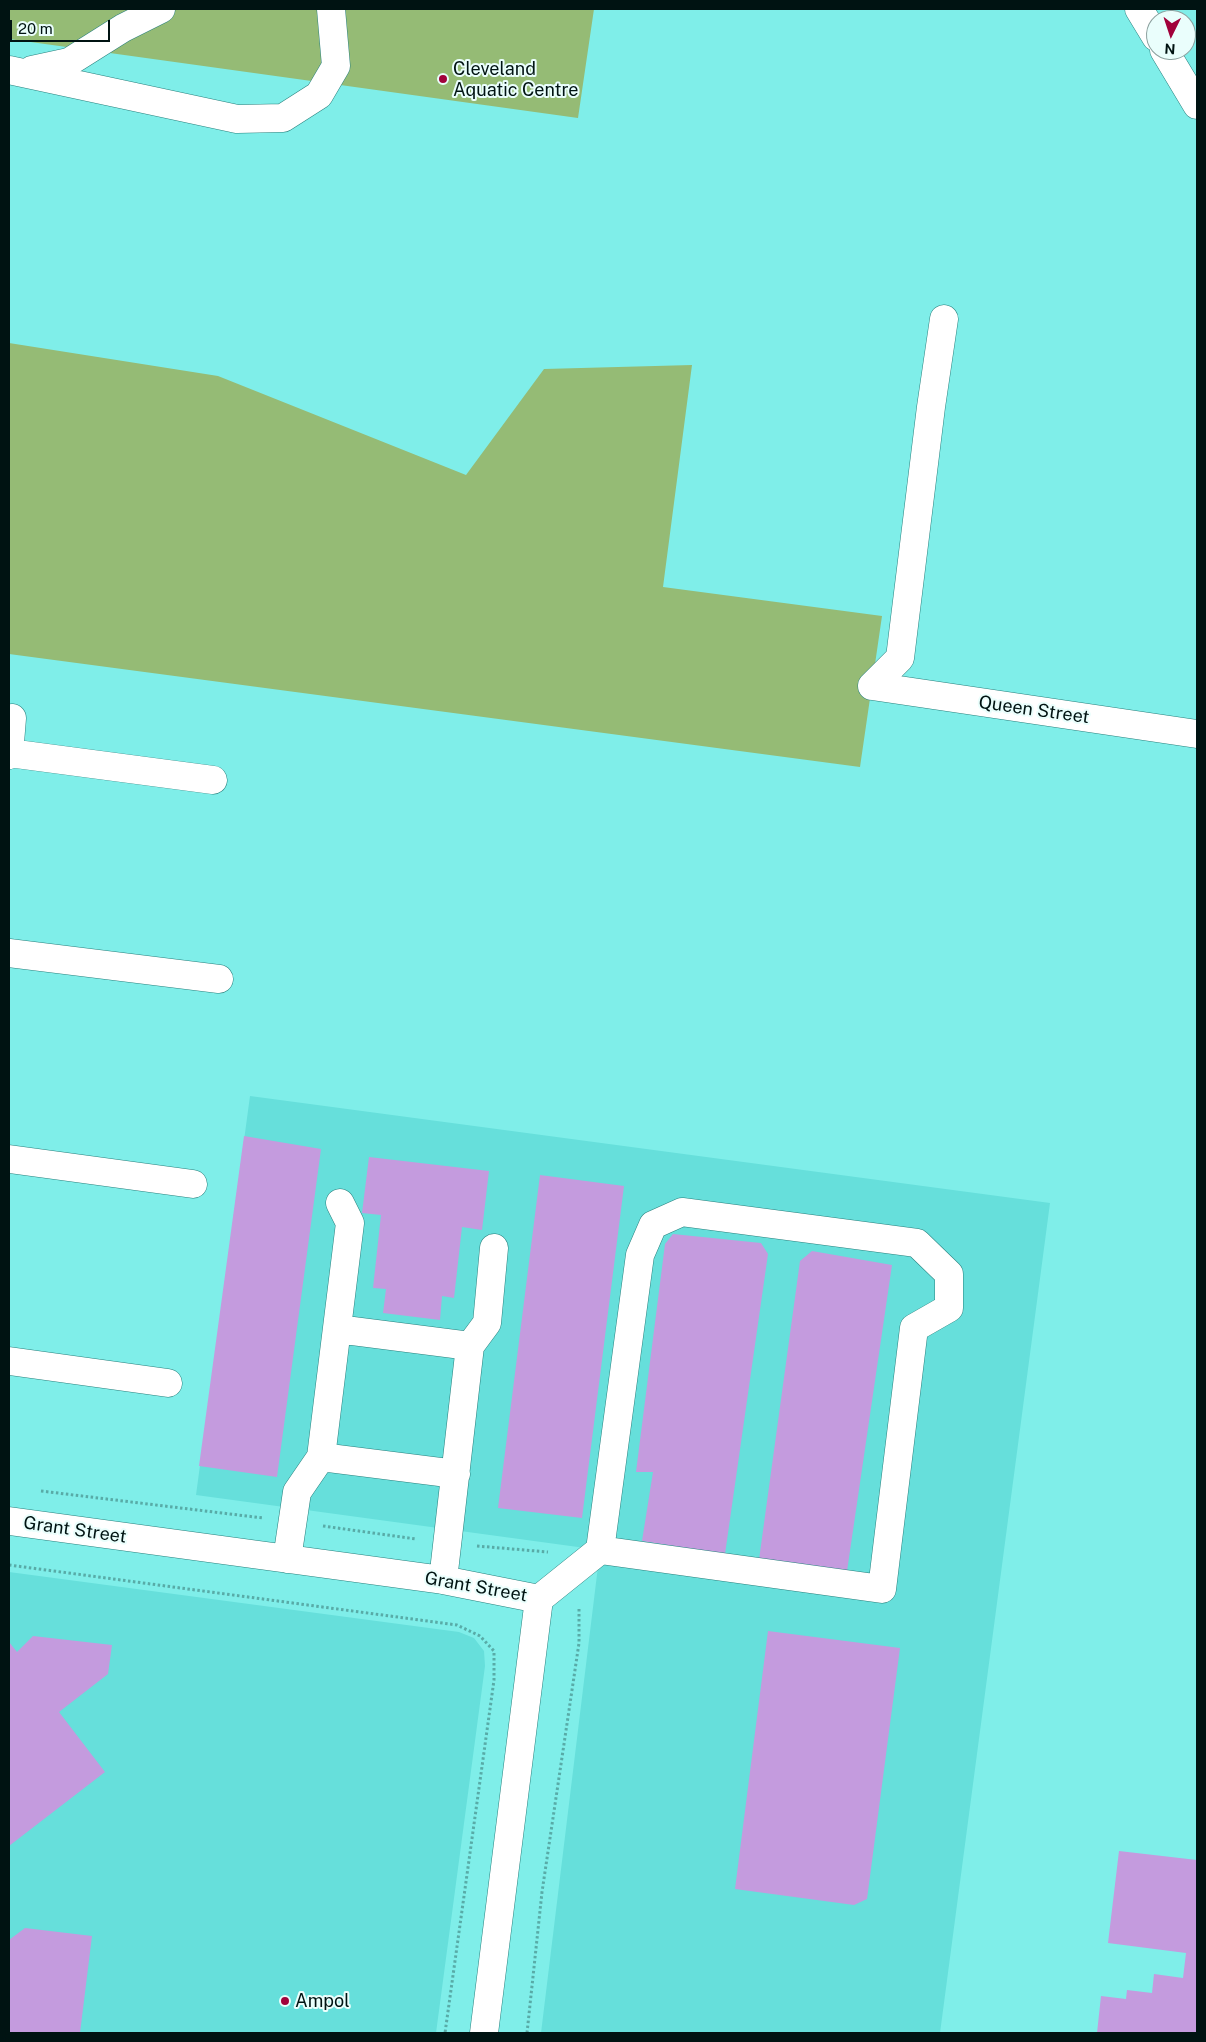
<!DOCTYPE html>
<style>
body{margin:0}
#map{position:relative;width:1206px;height:2042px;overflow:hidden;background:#7feee9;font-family:"Public Sans",sans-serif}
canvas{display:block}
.frame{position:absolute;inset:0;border:10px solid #001312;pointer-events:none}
.north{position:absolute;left:1146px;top:10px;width:50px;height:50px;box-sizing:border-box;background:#eafefc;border:1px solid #8ca09e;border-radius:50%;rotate:184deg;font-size:14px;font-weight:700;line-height:20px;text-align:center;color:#001312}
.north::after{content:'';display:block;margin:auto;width:18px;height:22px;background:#a1023b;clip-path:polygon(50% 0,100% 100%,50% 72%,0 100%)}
.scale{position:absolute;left:10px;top:20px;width:100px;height:22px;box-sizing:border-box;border:2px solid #001312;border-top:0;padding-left:6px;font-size:15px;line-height:18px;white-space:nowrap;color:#001312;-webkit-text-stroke:4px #eafefc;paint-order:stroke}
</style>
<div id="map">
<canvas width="1206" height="2042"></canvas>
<div class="frame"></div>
<div class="north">N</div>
<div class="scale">20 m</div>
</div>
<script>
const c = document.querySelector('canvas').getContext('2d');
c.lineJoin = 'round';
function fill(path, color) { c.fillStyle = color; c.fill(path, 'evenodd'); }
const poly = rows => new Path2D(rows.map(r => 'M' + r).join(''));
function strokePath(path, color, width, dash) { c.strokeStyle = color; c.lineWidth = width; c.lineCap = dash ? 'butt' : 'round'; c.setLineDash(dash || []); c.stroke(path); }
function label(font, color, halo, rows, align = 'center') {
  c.font = font + ' "Public Sans",sans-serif'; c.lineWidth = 4; c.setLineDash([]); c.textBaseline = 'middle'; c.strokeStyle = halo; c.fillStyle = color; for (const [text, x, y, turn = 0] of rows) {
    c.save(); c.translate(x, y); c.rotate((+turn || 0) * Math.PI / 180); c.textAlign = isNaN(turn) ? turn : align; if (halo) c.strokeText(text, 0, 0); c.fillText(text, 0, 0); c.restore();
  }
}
fill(poly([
 [250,1096,1050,1203,940,2033,541,2033,600,1550,196,1495],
 [9,1572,459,1632,474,1638,484,1651,485,1666,436,2033,9,2033]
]), '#66dfdb');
fill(poly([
 [9,9,594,9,578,118,9,39],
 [9,343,218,376,466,475,544,369,692,365,663,587,882,616,860,767,9,654]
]), '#95bb75');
fill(poly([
 [244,1136,321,1149,277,1477,199,1466],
 [369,1157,489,1171,482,1230,462,1227,454,1298,442,1296,440,1320,383,1313,386,1289,373,1288,381,1215,362,1213],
 [540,1175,624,1186,582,1518,498,1508],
 [673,1234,761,1243,768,1254,725,1554,642,1541,653,1472,636,1472,665,1244],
 [812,1251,892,1265,846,1578,758,1567,800,1261],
 [768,1631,900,1648,867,1899,854,1905,735,1889],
 [33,1636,112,1645,108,1674,59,1712,105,1772,9,1846,9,1642,17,1652],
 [1119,1851,1197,1860,1197,2033,1097,2033,1101,1996,1126,1999,1127,1990,1152,1993,1154,1974,1183,1978,1186,1953,1108,1943],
 [25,1928,92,1936,80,2033,9,2033,9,1940]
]), '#c49bde');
const minor = poly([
 [9,70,237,119,283,118,319,95,336,66,331,9],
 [32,70,69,62,123,28,161,9],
 [872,686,900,658,931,407,944,319],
 [872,686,1197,734],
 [9,753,213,780],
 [9,755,12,718],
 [9,953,219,979],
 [9,1159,193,1184],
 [337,1329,470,1346],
 [9,1361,168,1383],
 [321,1457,456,1474],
 [9,1521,443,1580,539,1599,484,2033],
 [287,1559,297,1492,321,1457,350,1223,340,1203],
 [443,1580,470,1346,487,1323,494,1248],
 [539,1599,600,1550,882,1589,914,1328,949,1308,949,1274,917,1243,682,1212,653,1225,640,1255,600,1550]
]);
const major = poly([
 [1139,9,1156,37],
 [1164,50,1197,105]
]);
strokePath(minor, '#29817e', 29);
strokePath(major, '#29817e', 29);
strokePath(poly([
 [41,1491,263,1518],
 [323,1526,416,1539],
 [477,1546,548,1552],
 [9,1565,457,1625,480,1636,494,1651,494,1680,445,2033],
 [527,2033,542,1892,579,1643,579,1608]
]), '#58aba7', 3, [2.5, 2.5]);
strokePath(minor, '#fff', 28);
strokePath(major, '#fff', 28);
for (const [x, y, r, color] of [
 [443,79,5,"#a1023b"],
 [285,2001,5,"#a1023b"]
]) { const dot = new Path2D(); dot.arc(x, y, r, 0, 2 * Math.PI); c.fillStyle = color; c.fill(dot); strokePath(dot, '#eafefc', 2); }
label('18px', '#001312', '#eafefc', [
 ["Cleveland",453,69],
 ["Aquatic Centre",453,90],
 ["Ampol",295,2001]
], 'left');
label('18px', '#001312', '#eafefc', [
 ["Queen Street",1034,710,8],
 ["Grant Street",75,1530,8],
 ["Grant Street",476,1587,10]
]);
</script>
